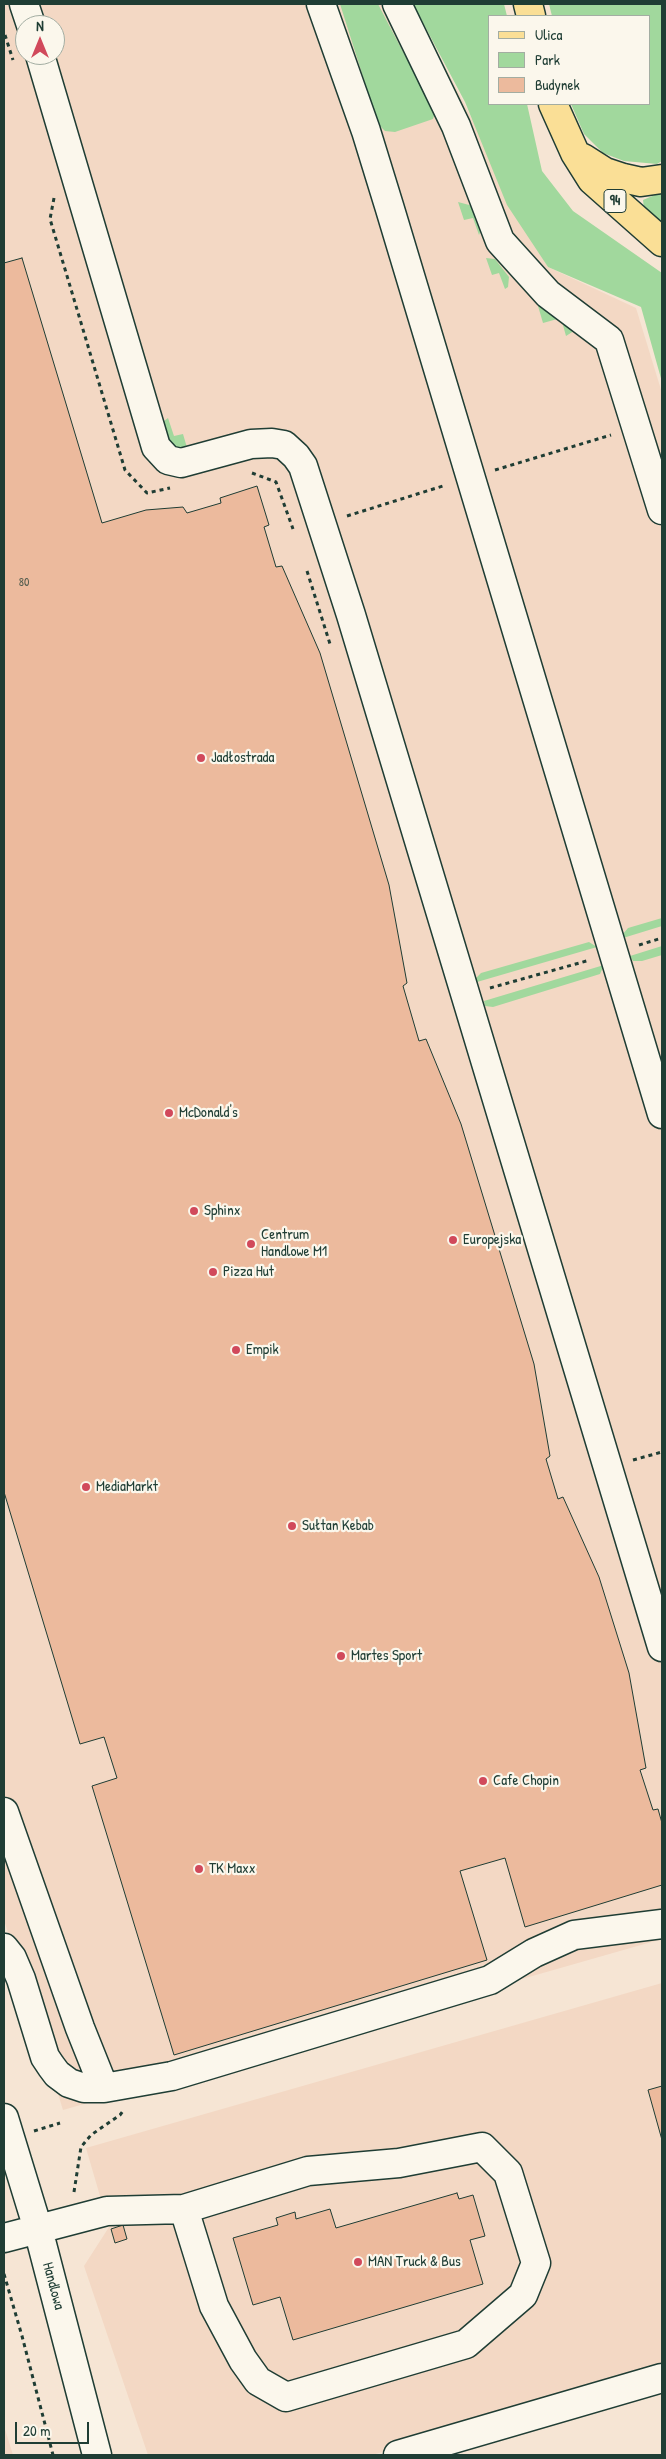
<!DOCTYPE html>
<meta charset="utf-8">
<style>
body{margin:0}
#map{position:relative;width:666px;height:2459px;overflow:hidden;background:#f6e5d4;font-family:"Patrick Hand",sans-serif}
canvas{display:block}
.frame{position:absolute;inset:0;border:5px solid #1f3d34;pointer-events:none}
.legend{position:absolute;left:488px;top:15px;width:162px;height:90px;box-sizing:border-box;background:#fbf7ec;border:1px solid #a3ada2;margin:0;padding:6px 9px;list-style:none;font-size:15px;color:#1f3d34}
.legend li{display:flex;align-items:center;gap:10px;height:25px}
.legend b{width:25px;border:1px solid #a3ada2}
.north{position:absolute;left:15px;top:15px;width:50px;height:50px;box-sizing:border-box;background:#fbf7ec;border:1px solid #a3ada2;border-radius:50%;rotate:0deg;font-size:14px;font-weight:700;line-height:20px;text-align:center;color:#1f3d34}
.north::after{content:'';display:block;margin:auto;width:18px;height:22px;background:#d1495b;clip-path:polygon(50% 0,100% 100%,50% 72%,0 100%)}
.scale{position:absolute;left:15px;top:2422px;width:74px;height:22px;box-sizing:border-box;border:2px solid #1f3d34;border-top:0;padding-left:6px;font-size:15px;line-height:18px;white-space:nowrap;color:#1f3d34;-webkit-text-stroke:4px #fbf7ec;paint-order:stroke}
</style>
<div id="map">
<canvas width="666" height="2459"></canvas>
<div class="frame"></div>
<ul class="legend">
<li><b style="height:6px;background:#fadf96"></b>Ulica</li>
<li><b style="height:14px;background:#a1d89d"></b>Park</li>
<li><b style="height:14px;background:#ecba9d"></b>Budynek</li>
</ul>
<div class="north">N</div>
<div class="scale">20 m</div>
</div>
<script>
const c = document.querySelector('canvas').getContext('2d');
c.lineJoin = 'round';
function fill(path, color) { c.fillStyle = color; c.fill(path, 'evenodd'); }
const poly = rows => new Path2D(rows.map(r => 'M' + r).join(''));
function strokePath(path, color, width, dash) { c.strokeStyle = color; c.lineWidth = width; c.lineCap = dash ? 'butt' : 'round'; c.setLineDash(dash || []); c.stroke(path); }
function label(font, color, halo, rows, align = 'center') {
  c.font = font + ' "Patrick Hand",sans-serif'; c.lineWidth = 4.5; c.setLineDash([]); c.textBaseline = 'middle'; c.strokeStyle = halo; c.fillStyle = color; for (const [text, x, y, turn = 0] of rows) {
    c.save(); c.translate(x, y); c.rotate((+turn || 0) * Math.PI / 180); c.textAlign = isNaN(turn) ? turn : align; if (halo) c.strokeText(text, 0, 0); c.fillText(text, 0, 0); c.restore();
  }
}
fill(poly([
 [4,4,413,4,548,267,636,308,662,393,662,1939,63,2110,4,1920],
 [25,25,55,25,55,55,25,55],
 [662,1983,662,2371,372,2455,148,2455,84,2266,109,2227,86,2148],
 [4,2426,13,2455,4,2455]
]), '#f3d8c4');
fill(poly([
 [340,4,378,4,435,113,433,119,395,132,385,131,378,124],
 [413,4,504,4,507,16,490,16,490,104,527,104,542,171,573,211,662,273,662,382,641,307,548,267,507,205,465,102],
 [549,4,662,4,662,161,657,164,624,161,603,153,584,134,571,104,650,104,650,16,552,16],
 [662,192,662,227,644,209,643,200],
 [458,202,473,206,482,228,479,235,473,218,464,220],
 [486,258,495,259,509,277,508,287,505,289,499,273,492,275],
 [546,305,577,329,566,336,561,318,543,323,538,306],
 [168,418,174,436,183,434,188,451,172,450,162,428,164,421],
 [662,918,662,926,623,938,623,934,628,928],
 [589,942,597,947,477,982,476,978,481,973],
 [662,946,662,955,642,961,633,961,630,956],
 [604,965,600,974,493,1007,485,1006,484,1001]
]), '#a1d89d');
const building = poly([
 [22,258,102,523,146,510,183,507,187,513,221,503,220,498,257,486,269,525,264,527,276,567,282,566,320,653,389,885,407,983,403,986,419,1041,426,1039,461,1124,534,1364,550,1456,546,1459,558,1499,563,1497,599,1577,629,1673,646,1768,640,1770,653,1810,658,1809,662,1823,662,1885,525,1927,505,1858,460,1871,487,1960,174,2055,92,1786,117,1778,104,1737,80,1744,4,1492,4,263,22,258],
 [662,2086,662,2140,648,2090,662,2086],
 [457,2193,459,2199,473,2195,485,2236,470,2240,483,2284,293,2340,280,2297,253,2305,233,2238,278,2225,276,2218,295,2212,296,2219,330,2209,336,2228,457,2193],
 [123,2225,127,2239,115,2243,111,2229,123,2225]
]);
fill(building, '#ecba9d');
strokePath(building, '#1f3d34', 1);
const minor = poly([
 [24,4,31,25],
 [321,4,366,131,390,209,662,1114],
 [397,4,456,126,500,241,548,294,609,340,662,510],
 [40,55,156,447,168,460,181,463,251,444,272,443,284,445,296,456,303,466,351,615,662,1647],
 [4,1812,80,2028,104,2088],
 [4,1948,12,1958,21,1979,45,2057,51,2066,57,2074,69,2083,84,2088,104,2088,172,2076,490,1980,534,1953,574,1935,662,1924],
 [4,2118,38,2229,97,2455],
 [4,2238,107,2211,184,2209,308,2171,399,2163,482,2147,508,2173,536,2263,523,2295,466,2344,286,2397,258,2381,243,2360,214,2306,184,2209],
 [398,2455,662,2378]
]);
const major = poly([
 [528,4,531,16],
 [553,104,575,153,592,180,662,242],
 [583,158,605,172,623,178,641,182,662,179]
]);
strokePath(minor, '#1f3d34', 31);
strokePath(major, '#1f3d34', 31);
strokePath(poly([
 [5,35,13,60],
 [54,198,50,219,125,470,147,493,170,488],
 [495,470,611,435],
 [252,473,276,482,293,529],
 [347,516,446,485],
 [307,571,330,644],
 [639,945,662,938],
 [490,988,590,960],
 [633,1460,662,1452],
 [34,2131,60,2123],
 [74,2192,81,2147,91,2135,120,2115,123,2111],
 [4,2274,22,2336,53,2455]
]), '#1f3d34', 3, [4, 4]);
strokePath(minor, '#fbf7ec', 28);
strokePath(major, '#fadf96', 28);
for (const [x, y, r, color] of [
 [201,758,5,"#d1495b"],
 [169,1113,5,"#d1495b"],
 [194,1211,5,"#d1495b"],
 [453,1240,5,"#d1495b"],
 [251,1244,5,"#d1495b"],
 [213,1272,5,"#d1495b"],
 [236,1350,5,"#d1495b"],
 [86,1487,5,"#d1495b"],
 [292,1526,5,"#d1495b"],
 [341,1656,5,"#d1495b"],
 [483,1781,5,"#d1495b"],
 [199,1869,5,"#d1495b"],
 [358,2262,5,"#d1495b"]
]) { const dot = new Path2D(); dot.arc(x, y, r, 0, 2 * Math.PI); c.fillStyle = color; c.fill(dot); strokePath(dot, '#fbf7ec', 2); }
label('12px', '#525c4e', null, [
 ["80",24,583]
]);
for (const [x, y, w] of [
 [615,201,22]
]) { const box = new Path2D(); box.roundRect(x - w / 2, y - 11.5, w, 23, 4); c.fillStyle = '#fbf7ec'; c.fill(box); strokePath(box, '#1f3d34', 1); }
label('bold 14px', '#1f3d34', null, [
 ["94",615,201]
]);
label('15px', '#1f3d34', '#fbf7ec', [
 ["Jadłostrada",211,758],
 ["McDonald's",179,1113],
 ["Sphinx",204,1211],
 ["Centrum",261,1235],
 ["Handlowe M1",261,1252],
 ["Europejska",463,1240],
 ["Pizza Hut",223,1272],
 ["Empik",246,1350],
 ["MediaMarkt",96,1487],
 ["Sułtan Kebab",302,1526],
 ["Martes Sport",351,1656],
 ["Cafe Chopin",493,1781],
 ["TK Maxx",209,1869],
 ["MAN Truck & Bus",368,2262]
], 'left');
label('15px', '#1f3d34', '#fbf7ec', [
 ["Handlowa",53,2286,75]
]);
</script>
